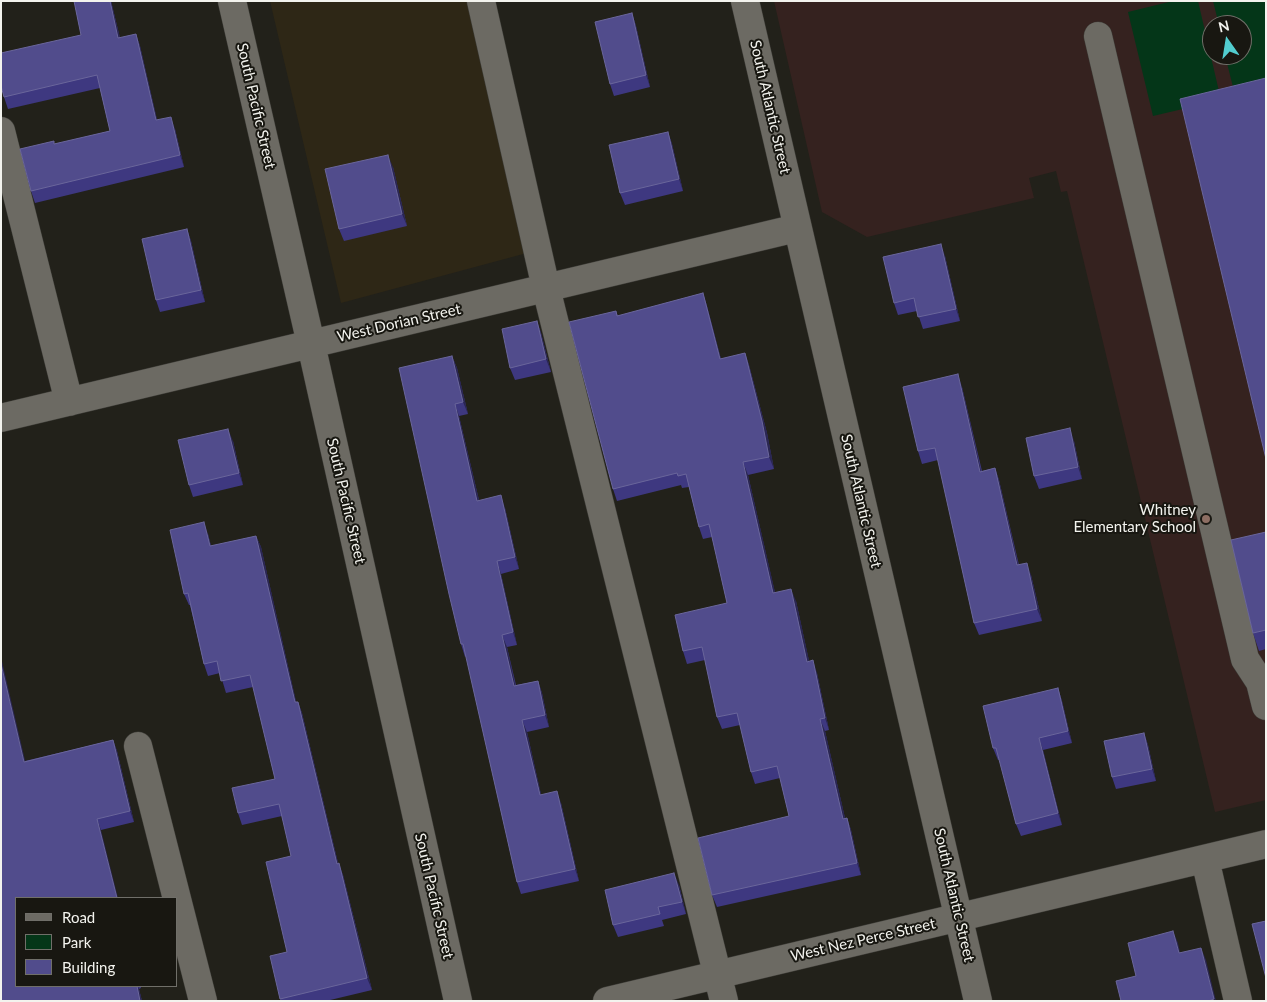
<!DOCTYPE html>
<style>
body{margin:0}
#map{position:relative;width:1267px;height:1002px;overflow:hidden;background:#22211a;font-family:Lato,sans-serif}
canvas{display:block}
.frame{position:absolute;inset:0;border:2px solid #f3f3ee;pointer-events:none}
.legend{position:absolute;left:15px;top:897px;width:162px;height:90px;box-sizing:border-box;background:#181711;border:1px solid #706f69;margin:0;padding:6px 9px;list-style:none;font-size:15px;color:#f3f3ee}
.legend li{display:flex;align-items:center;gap:10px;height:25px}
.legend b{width:25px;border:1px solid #706f69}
.north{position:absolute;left:1202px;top:15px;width:50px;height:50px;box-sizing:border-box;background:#181711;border:1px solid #706f69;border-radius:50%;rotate:347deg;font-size:14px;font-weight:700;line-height:20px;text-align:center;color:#f3f3ee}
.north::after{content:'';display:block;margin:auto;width:18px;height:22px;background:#52cdcf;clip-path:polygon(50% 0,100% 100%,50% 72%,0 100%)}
</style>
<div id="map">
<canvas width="1267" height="1002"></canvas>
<div class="frame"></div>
<ul class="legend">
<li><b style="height:6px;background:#6c6a63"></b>Road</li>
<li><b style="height:14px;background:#043618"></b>Park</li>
<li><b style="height:14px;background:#514c8c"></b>Building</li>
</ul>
<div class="north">N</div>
</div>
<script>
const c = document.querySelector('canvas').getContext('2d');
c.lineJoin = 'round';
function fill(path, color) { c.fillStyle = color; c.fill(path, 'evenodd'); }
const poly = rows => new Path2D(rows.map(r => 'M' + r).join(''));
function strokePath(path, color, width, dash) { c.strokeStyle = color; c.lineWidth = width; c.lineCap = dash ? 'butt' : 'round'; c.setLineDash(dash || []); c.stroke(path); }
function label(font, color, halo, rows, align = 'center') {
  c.font = font + ' Lato,sans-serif'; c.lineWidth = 4; c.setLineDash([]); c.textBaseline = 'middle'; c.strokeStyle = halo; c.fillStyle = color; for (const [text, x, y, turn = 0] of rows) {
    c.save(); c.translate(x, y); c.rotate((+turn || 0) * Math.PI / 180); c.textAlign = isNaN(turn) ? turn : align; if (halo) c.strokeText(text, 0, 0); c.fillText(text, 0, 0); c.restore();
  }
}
fill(poly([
 [270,1,470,1,527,253,341,303]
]), '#2e2716');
fill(poly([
 [774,1,1266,1,1266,800,1215,812,1067,191,1061,192,1056,171,1029,178,1034,198,867,237,822,212],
 [1212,25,1242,25,1242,55,1212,55]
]), '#35221f');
fill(poly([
 [1173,1,1198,1,1221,100,1153,116,1128,12],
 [1213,1,1266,1,1266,79,1233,87,1225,55,1242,55,1242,25,1219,25]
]), '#043618');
const minor = poly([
 [232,1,311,344,458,1001],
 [481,1,546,288,724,1001],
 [745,1,978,1001],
 [1098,36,1245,659,1260,682,1266,706],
 [1,131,69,402],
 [1,418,797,228],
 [138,746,203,1001],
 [1205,859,1238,1001],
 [607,1001,1266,844]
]);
strokePath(minor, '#3e3d38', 29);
strokePath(minor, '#6c6a63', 28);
fill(poly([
 [74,1,111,1,120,38,136,34,140,46,157,120,175,129,184,167,35,203,31,191,55,144,110,131,100,88,8,109,4,97,81,35],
 [632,13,636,26,650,87,614,96,610,84],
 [668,132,672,144,683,191,625,205,620,193],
 [393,167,407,226,344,241,339,229],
 [187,229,191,241,205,302,160,312,156,300],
 [945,256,960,321,923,329,917,311,898,315,894,303],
 [703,293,707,306,721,359,745,353,749,365,767,433,774,469,748,475,775,593,796,601,809,661,817,673,829,730,825,731,845,818,847,818,851,830,861,875,717,907,712,895,789,816,780,778,755,784,751,772,740,725,722,729,717,717,705,660,687,664,683,651,727,603,712,537,703,539,699,527,689,487,682,488,681,485,617,501,613,489,616,311,618,316],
 [537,321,541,333,551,372,515,380,510,368],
 [452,356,457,368,468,414,459,416,479,500,505,508,519,569,501,574,517,645,507,647,516,685,538,681,542,693,549,727,527,732,541,795,561,803,579,881,521,894,517,882,466,656,465,657,461,644],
 [962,387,982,471,995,468,999,480,1019,565,1031,575,1042,621,979,635,974,623,938,460,922,464,918,451],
 [233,441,243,485,193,497,189,485],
 [1074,441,1082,479,1039,489,1034,476],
 [1266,532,1266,649,1259,651,1253,633],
 [208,534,211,546,256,536,261,547,296,702,298,702,302,713,338,863,343,875,372,990,326,1001,281,1001,280,999,287,952,291,856,282,816,242,825,238,813,275,779,253,687,226,693,220,673,208,676,204,664,190,605,189,605,184,594],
 [1058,688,1062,701,1072,743,1043,750,1062,825,1021,836,1016,824,1000,760,998,760,993,748],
 [1144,733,1148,745,1156,781,1116,789,1112,777],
 [113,740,117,751,134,822,101,830,16,986,141,986,141,988,139,989,142,1001,1,1001,25,761],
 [679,885,686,914,662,920,664,926,618,937,613,925]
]), '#3e3880');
fill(poly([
 [110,1,111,1,123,50,118,38],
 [632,13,636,26,650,87,646,75],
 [136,34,140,46,160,132,156,120],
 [171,117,175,129,184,167,180,155],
 [668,132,672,144,683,191,679,179],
 [388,155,393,167,407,226,402,214],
 [187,229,191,241,205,302,201,290],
 [941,244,945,256,960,321,956,309],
 [703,293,707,306,724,371,720,359],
 [537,321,541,333,551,372,546,359],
 [745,353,749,365,767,433,774,469,769,457],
 [452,356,457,368,468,414,463,402],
 [958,374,962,387,984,484,980,472],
 [455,404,459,416,482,513,477,501],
 [1070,428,1074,441,1082,479,1078,467],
 [228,429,233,441,243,485,239,473],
 [743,462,748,475,778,605,773,593],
 [995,468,999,480,1021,577,1017,565],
 [501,495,505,508,519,569,515,557],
 [204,522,208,534,214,558,210,546],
 [256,536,261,547,299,714,295,702],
 [497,561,501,574,517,645,513,632],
 [1027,563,1031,575,1042,621,1037,609],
 [791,589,796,601,812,674,807,662],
 [502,635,507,647,518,698,514,686],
 [1,657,28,773,24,762,1,664],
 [813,660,817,673,829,730,825,718],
 [538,681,542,693,549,727,545,715],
 [1058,688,1062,701,1072,743,1068,731],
 [298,702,302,713,341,875,337,864],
 [820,719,825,731,848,831,843,819],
 [522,720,527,732,544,807,540,795],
 [1144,733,1148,745,1156,781,1152,769],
 [1039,738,1043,750,1062,825,1058,813],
 [113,740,117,751,134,822,130,811],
 [557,791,561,803,579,881,575,869],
 [847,818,851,830,861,875,857,863],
 [97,819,101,830,118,898,117,898],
 [339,863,343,875,372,990,367,978],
 [674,873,679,885,686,914,682,902],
 [1173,931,1178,943,1183,966,1179,953],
 [1201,948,1206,960,1216,1001,1215,1001,1214,999],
 [137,986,138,986,139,989,142,1001,140,1001]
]), '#2a2652');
const building = poly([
 [74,1,110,1,118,38,136,34,156,120,171,117,180,155,31,191,20,149,54,141,54,144,110,131,97,75,4,97,1,86,1,53,81,35,74,1],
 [632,13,646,75,610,84,595,22,632,13],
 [1266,78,1266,459,1180,99,1266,78],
 [668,132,679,179,620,193,609,145,668,132],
 [388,155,402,214,339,229,325,169,388,155],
 [187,229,201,290,156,300,142,239,187,229],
 [941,244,956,309,918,317,914,298,894,303,883,257,941,244],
 [703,293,720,359,745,353,762,421,769,457,743,462,773,593,791,589,807,662,813,660,825,718,820,719,843,819,847,818,857,863,712,895,698,838,789,816,777,766,751,772,737,713,717,717,702,647,683,651,675,615,727,603,709,524,699,527,686,474,678,476,677,473,613,489,569,322,616,311,617,316,703,293],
 [537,321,546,359,510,368,502,329,537,321],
 [452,356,463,402,455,404,477,501,501,495,515,557,497,561,513,632,502,635,514,686,538,681,545,715,522,720,540,795,557,791,575,869,517,882,463,644,461,644,449,594,399,368,452,356],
 [958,374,980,472,995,468,1017,565,1027,563,1037,609,974,623,935,448,918,451,903,387,958,374],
 [1070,428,1078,467,1034,476,1026,438,1070,428],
 [228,429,239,473,189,485,178,440,228,429],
 [204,522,210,546,256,536,295,702,298,702,337,864,339,863,367,978,280,999,270,956,287,952,266,862,291,856,279,804,238,813,232,788,275,779,250,675,221,681,217,661,204,664,188,593,184,594,170,530,204,522],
 [1266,532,1266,630,1253,633,1231,540,1266,532],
 [1,664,24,762,113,740,130,811,97,819,117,898,16,898,16,986,137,986,140,1001,1,1001,1,664],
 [1058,688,1068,731,1039,738,1058,813,1016,824,996,748,993,748,983,706,1058,688],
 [1144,733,1152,769,1112,777,1104,741,1144,733],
 [674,873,682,902,658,907,660,914,613,925,605,890,674,873],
 [1266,921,1266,978,1252,924,1266,921],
 [1173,931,1179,953,1201,948,1214,999,1209,1001,1121,1001,1116,981,1136,976,1128,943,1173,931]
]);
fill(building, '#514c8c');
strokePath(building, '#6a669b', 1);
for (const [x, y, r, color] of [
 [1206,519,5,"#8d6e63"]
]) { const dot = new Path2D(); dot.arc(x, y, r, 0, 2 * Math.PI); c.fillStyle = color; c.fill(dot); strokePath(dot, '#181711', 2); }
label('15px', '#f3f3ee', '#181711', [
 ["South Pacific Street",256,106,77],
 ["South Atlantic Street",770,107,77],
 ["West Dorian Street",399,323,-13],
 ["South Pacific Street",346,501,77],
 ["South Atlantic Street",861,501,77],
 ["South Atlantic Street",954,895,77],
 ["South Pacific Street",434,896,77],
 ["West Nez Perce Street",863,940,-13]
]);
label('15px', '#f3f3ee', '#181711', [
 ["Whitney",1196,510],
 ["Elementary School",1196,527]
], 'right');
</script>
